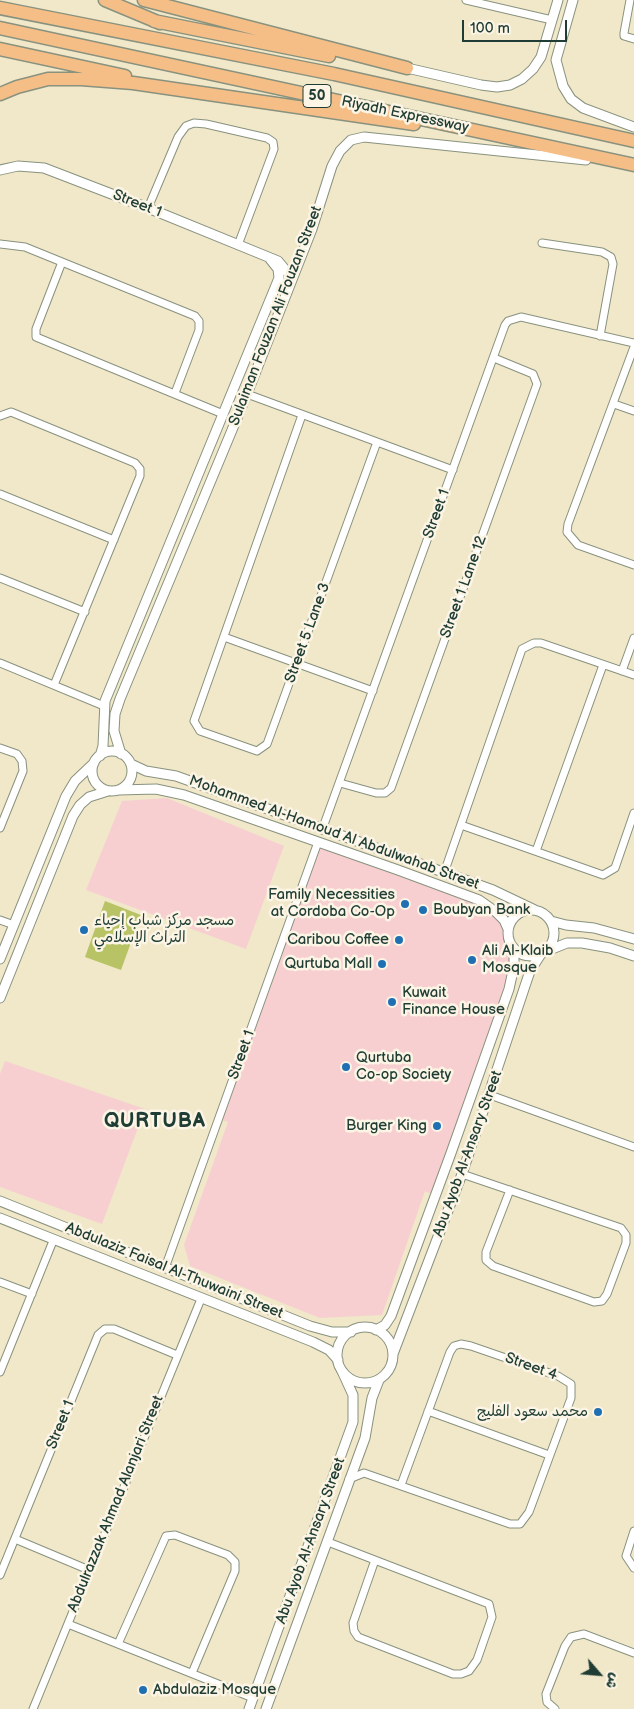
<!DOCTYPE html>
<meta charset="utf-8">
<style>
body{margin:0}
#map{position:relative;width:634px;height:1709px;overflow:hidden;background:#f1e7c9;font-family:"Balsamiq Sans","Playpen Sans Arabic",sans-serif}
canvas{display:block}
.north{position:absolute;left:574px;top:1649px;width:50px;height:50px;-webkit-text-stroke:4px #fcf5e5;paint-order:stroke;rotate:117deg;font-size:14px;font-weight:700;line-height:20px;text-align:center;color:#1f3d34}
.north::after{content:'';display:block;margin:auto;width:18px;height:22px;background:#1f3d34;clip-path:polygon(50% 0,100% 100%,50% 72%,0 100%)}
.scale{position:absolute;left:462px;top:20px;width:105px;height:22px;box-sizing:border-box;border:2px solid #1f3d34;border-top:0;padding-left:6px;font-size:15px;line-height:18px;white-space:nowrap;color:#1f3d34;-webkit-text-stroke:4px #fcf5e5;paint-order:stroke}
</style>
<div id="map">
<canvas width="634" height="1709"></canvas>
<div class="north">ش</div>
<div class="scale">100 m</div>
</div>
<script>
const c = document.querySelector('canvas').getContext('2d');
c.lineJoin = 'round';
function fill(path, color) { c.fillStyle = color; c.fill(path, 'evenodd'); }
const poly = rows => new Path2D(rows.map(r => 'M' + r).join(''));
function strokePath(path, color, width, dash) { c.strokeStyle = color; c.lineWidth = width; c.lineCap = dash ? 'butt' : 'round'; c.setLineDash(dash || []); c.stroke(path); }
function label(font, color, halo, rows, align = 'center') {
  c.font = font + ' "Balsamiq Sans","Playpen Sans Arabic",sans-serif'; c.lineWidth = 5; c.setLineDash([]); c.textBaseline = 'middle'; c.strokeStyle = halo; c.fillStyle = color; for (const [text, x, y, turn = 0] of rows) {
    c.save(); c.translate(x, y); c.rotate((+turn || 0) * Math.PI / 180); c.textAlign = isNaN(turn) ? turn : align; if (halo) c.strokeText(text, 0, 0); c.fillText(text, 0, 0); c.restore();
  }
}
fill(poly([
 [167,798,284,846,246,949,86,890,122,801],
 [318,842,479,900,508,929,508,938,514,949,514,966,436,1196,425,1191,382,1315,320,1318,190,1266,184,1245,228,1122,219,1119],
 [5,1061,145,1109,102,1224,0,1187,0,1074]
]), '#f7cfd1');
fill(poly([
 [105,901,141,915,121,970,85,957]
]), '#b7c364');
const minor = poly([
 [466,0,552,20],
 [630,0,624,33,624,36,634,39],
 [148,208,178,137,186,126,194,123,206,124,267,138,273,142,274,149,238,245],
 [542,243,602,252,611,257,613,264,600,336],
 [0,244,25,247,195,316,199,321,199,330,175,393],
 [62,262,36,329,36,337,223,414],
 [634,347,568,524,567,532,578,545,634,565],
 [247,394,453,470],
 [614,404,634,411],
 [302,415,194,721,200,731,257,751,267,744,377,442],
 [0,416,11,412,135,463,140,469,140,476,54,685],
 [0,494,114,540],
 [0,578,85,612],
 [224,637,373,691],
 [0,663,104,706],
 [622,671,634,638],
 [0,748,17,754,22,761,23,771,0,828],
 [340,783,376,793,385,793,391,788,537,384,533,374,494,358],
 [461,825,603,875,615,868,634,813],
 [322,830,505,325,508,321,521,317,634,343],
 [536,851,603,665],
 [444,873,522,649,534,643,541,643,634,675],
 [0,920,14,925],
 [490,1095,634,1147],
 [462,1174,621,1228,626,1235,626,1243,607,1294,602,1301,594,1302,493,1266,486,1260,486,1252,510,1190],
 [165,1268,318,842],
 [0,1282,32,1294],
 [0,1372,53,1241],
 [428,1411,549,1455],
 [349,1479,364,1473,510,1524,520,1524,529,1512,571,1398,571,1384,558,1376,471,1346,461,1344,454,1346,450,1352,401,1485],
 [634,1531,626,1556,634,1568],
 [15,1539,89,1570],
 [328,1542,489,1604,492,1617,477,1660,469,1671,461,1674,453,1674,358,1637,354,1631,353,1623,375,1560],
 [0,1575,98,1335,105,1329,114,1329,177,1355],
 [68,1624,253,1698],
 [118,1644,166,1536,175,1535,228,1555,235,1562,235,1571,192,1673],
 [33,1709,201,1299],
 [555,1709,547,1702,546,1694,565,1646,571,1637,584,1634,634,1653]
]);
const tertiary = poly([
 [573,0,556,60,563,86,571,99,583,108,634,127],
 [407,68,481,85,497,87,510,85,522,79,533,69,541,57,558,0],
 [0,170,18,166,44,168,148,208,278,261,288,273,289,285],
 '92 771a20 20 0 1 1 40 0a20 20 0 1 1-40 0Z',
 [121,754,114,731,115,714,120,699,247,394,312,229,332,166,340,151,351,140,364,137,586,160],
 [100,756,103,746,105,701,279,278,278,269,270,259],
 [131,764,146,771,176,776,493,890,535,910],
 [119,790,156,789,184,795,398,870,479,900,496,912,504,920,508,929],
 '508 933a23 23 0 1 1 46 0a23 23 0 1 1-46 0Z',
 [551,921,566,925,594,928,634,939],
 [547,951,567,943,582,943,610,948,634,956],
 [0,959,66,796,75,781,94,763],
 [0,998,73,816,80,805,89,797,108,791],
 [0,1201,310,1326,332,1332,351,1332],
 [0,1218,313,1342,329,1350,338,1360],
 '337 1355a28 28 0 1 1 56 0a28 28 0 1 1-56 0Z',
 [376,1330,385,1325,391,1316,451,1153,509,989,514,966,514,949],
 [393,1354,462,1174,530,971,541,954],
 [249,1709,353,1422,353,1395,342,1371],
 [266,1709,365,1438,372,1398,379,1380]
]);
const motorway = poly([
 [105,0,160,23],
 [144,0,407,68],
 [0,8,334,74,634,141],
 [154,21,329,56],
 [0,28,634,165],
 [0,49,125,76],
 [0,94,17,87,48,79,81,79,133,83,414,124]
]);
strokePath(minor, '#88927e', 9);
strokePath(tertiary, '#88927e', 11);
strokePath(motorway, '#88927e', 15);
strokePath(minor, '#fff', 7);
strokePath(tertiary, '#fff', 9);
strokePath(motorway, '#f6be87', 12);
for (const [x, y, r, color] of [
 [405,904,5,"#1f6fb2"],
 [423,910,5,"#1f6fb2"],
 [84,930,5,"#1f6fb2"],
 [399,940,5,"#1f6fb2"],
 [472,960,5,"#1f6fb2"],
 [382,964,5,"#1f6fb2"],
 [392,1002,5,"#1f6fb2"],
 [346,1067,5,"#1f6fb2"],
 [437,1126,5,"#1f6fb2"],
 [598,1412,5,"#1f6fb2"],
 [143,1690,5,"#1f6fb2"]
]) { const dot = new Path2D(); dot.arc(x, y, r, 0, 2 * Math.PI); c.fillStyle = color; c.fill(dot); strokePath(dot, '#fcf5e5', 2); }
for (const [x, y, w] of [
 [317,96,28]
]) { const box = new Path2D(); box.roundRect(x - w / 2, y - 11.5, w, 23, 4); c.fillStyle = '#fcf5e5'; c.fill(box); strokePath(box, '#1f3d34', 1); }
label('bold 14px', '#1f3d34', null, [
 ["50",317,96]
]);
label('15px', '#1f3d34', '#fcf5e5', [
 ["Riyadh Expressway",405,115,12],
 ["Street 1",137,204,22],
 ["Sulaiman Fouzan Ali Fouzan Street",276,316,-69],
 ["Street 1",437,514,-70],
 ["Street 1 Lane 12",464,587,-70],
 ["Street 5 Lane 3",308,633,-70],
 ["Mohammed Al-Hamoud Al Abdulwahab Street",334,833,20],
 ["Street 1",242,1055,-70],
 ["Abu Ayob Al-Ansary Street",468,1154,-70],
 ["Abdulaziz Faisal Al-Thuwaini Street",174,1271,22],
 ["Street 4",531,1367,20],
 ["Street 1",61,1425,-68],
 ["Abdulrazzak Ahmad Alanjari Street",116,1504,-68],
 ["Abu Ayob Al-Ansary Street",311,1541,-70]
]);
label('15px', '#1f3d34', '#fcf5e5', [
 ["Family Necessities",395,895,"right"],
 ["at Cordoba Co-Op",395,912,"right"],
 ["Boubyan Bank",433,910],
 ["مسجد مركز شباب إحياء",94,921],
 ["التراث الإسلامي",94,938],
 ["Caribou Coffee",389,940,"right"],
 ["Ali Al-Klaib",482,951],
 ["Mosque",482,968],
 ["Qurtuba Mall",372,964,"right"],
 ["Kuwait",402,993],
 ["Finance House",402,1010],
 ["Qurtuba",356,1058],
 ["Co-op Society",356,1075],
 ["Burger King",427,1126,"right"],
 ["محمد سعود الفليج",588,1412,"right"],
 ["Abdulaziz Mosque",153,1690]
], 'left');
c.letterSpacing = '1px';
label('bold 20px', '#1f3d34', '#fcf5e5', [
 ["QURTUBA",155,1122]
]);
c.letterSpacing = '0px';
</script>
